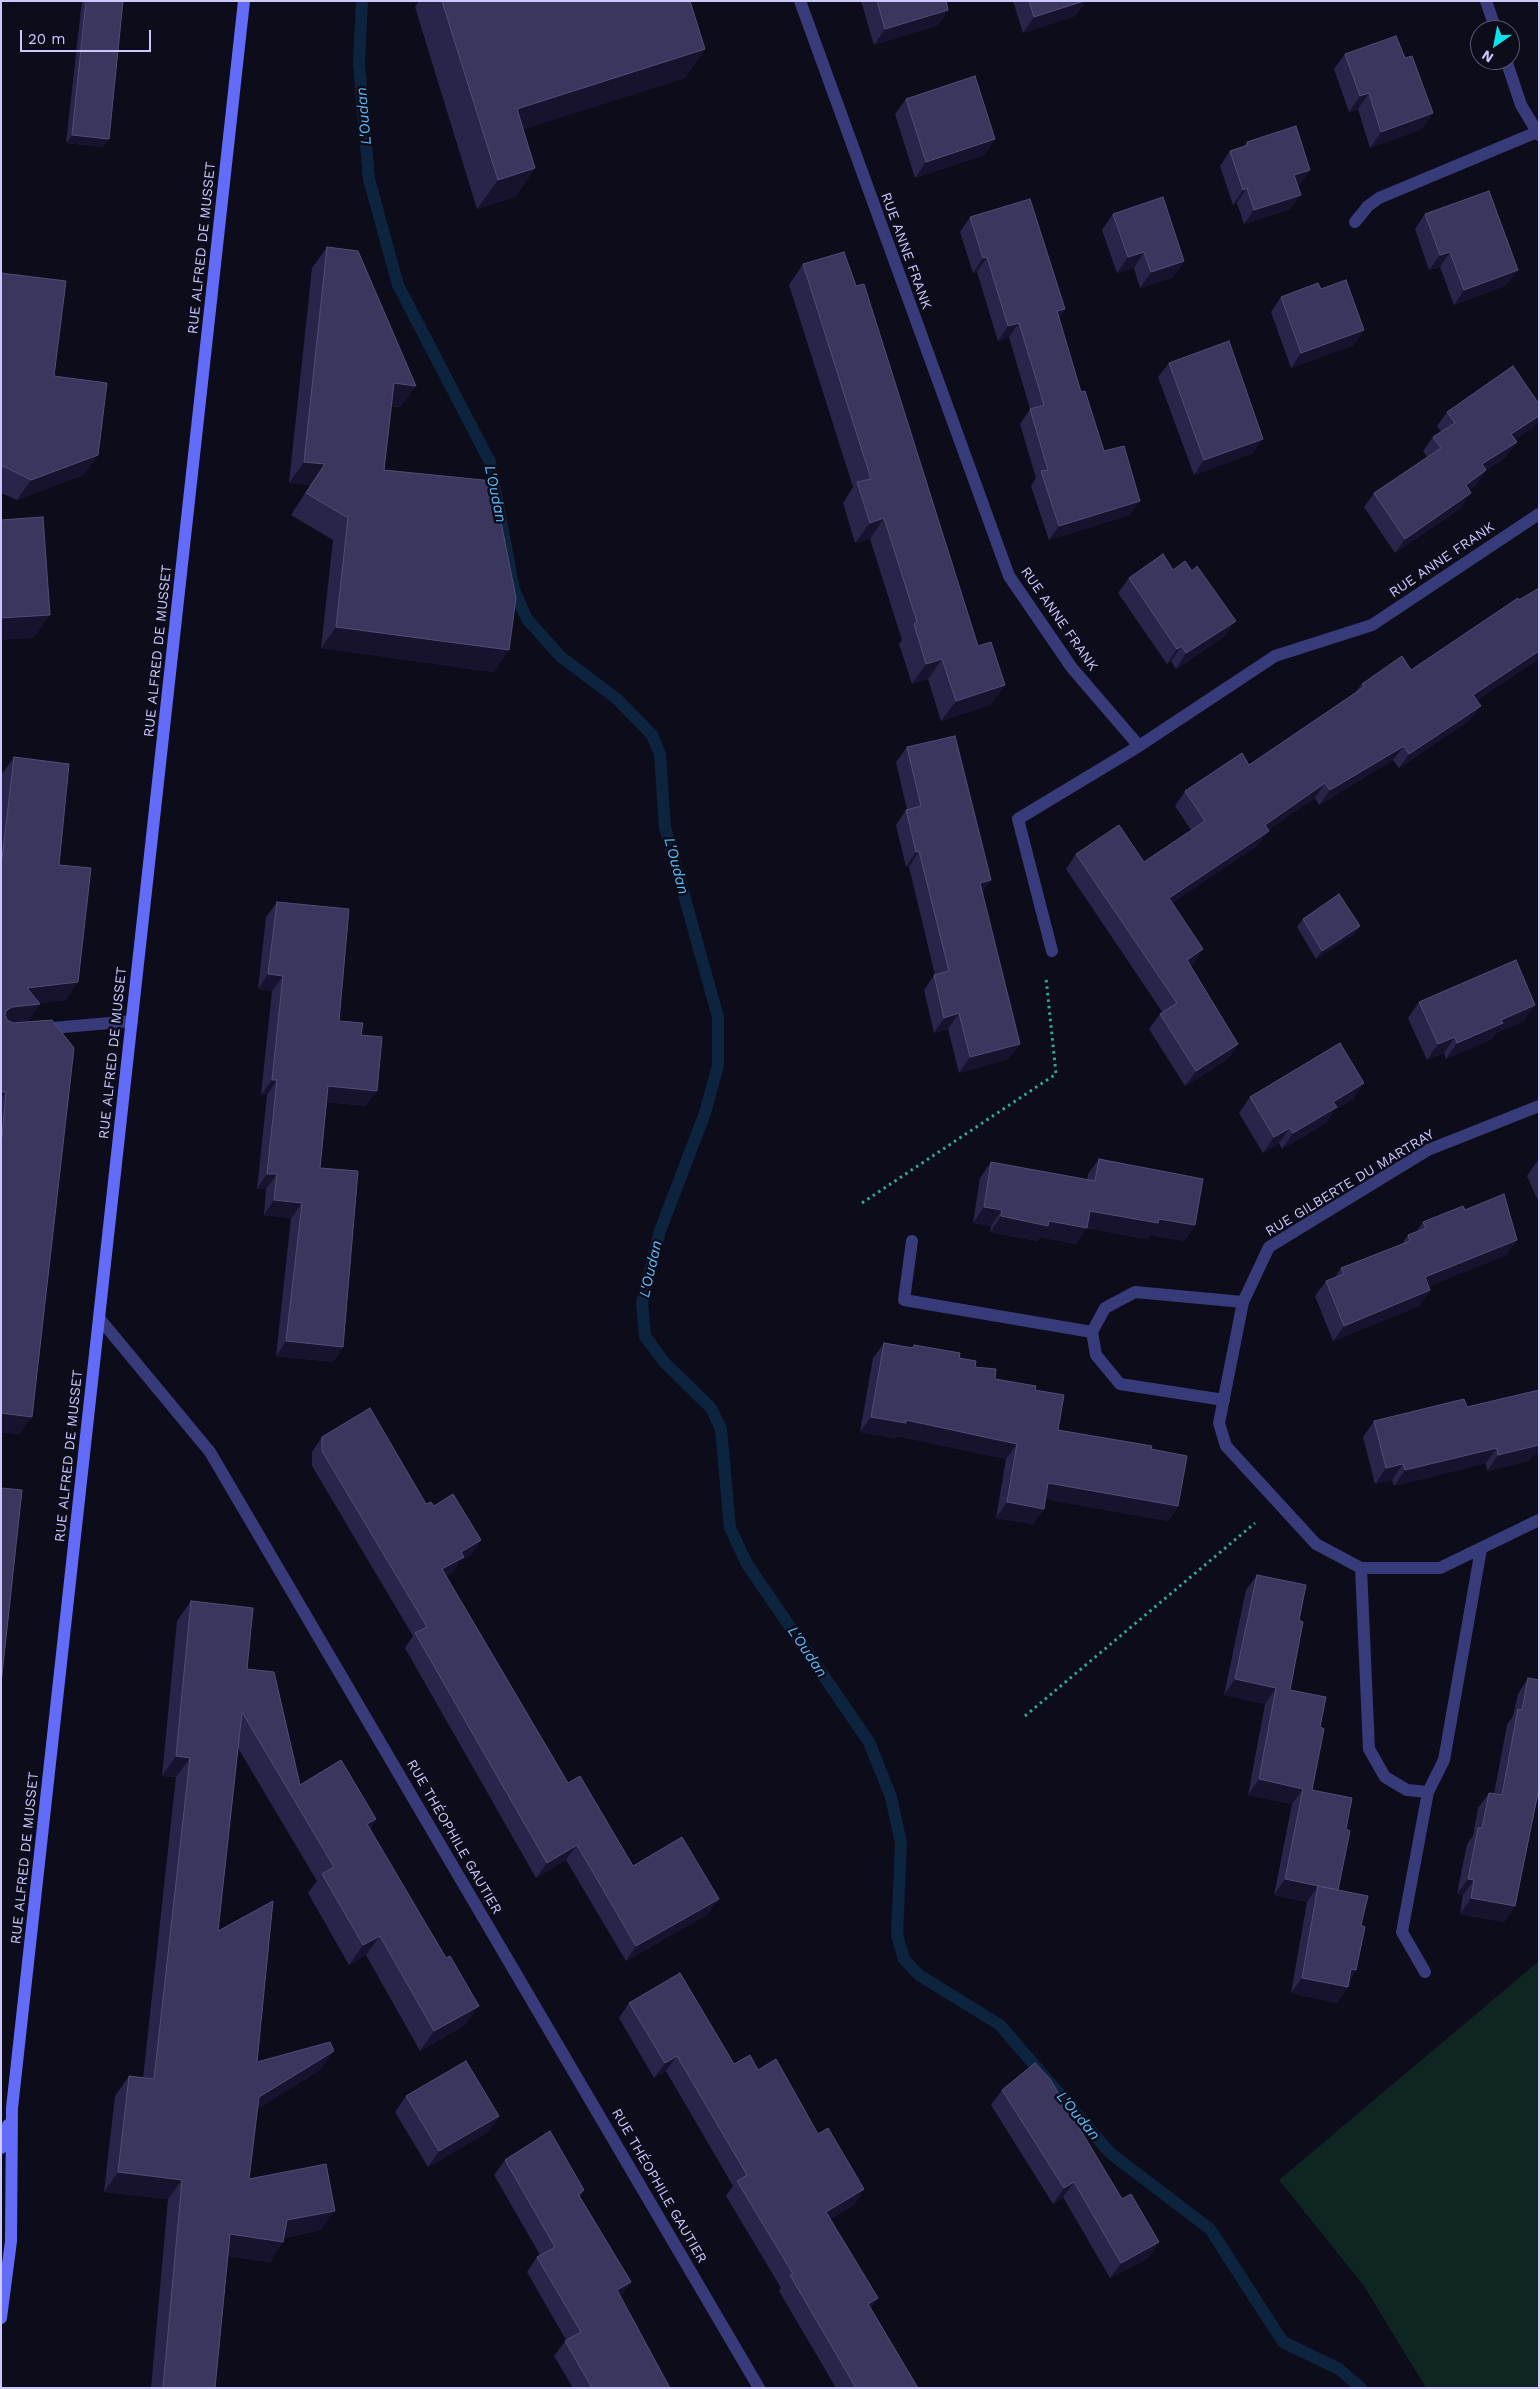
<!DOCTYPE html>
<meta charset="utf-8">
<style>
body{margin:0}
#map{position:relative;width:1540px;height:2389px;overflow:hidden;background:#0d0c1b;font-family:"Work Sans",sans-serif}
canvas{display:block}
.frame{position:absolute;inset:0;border:2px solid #cac8fd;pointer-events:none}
.north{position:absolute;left:1470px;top:20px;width:50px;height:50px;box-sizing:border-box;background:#0d0c1b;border:1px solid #595775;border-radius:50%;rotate:213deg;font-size:14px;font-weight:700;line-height:20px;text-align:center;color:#cac8fd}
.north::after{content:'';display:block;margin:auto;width:18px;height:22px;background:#08e4e9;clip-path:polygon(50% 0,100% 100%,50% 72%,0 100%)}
.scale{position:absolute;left:20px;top:30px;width:131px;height:22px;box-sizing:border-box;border:2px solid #cac8fd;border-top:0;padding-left:6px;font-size:15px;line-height:18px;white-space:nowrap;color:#cac8fd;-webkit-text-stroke:4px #0d0c1b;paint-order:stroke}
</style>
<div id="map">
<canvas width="1540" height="2389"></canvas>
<div class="frame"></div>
<div class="north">N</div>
<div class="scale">20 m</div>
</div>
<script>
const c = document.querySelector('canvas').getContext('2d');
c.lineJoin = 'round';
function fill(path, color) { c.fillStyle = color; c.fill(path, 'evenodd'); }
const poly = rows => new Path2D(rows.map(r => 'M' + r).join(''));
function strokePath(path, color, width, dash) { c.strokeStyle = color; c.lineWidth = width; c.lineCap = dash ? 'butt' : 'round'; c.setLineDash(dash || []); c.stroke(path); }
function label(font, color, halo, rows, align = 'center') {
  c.font = font + ' "Work Sans",sans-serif'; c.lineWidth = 5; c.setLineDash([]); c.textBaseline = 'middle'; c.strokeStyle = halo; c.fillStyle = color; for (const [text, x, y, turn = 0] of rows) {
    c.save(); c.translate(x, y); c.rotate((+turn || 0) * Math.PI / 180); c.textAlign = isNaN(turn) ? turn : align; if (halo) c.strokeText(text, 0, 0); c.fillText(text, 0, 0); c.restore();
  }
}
fill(poly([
 [1539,1961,1539,2388,1426,2388,1364,2286,1279,2180]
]), '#0f2522');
strokePath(poly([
 [362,1,359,64,369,179,398,285,490,462,514,590,527,619,561,657,617,699,652,735,660,754,665,827,718,1017,718,1065,705,1113,660,1231,642,1303,645,1336,664,1362,711,1408,721,1429,730,1528,747,1564,869,1742,891,1797,901,1843,897,1935,904,1959,919,1975,1000,2025,1110,2153,1210,2229,1283,2342,1339,2369,1361,2388]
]), '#0d243e', 12);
strokePath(poly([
 [862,1203,1056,1074,1046,978],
 [1025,1716,1255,1523]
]), '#31a898', 3, [2.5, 4]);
strokePath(poly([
 [1355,222,1368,206,1379,198,1537,132]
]), '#383b79', 12);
strokePath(poly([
 [800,1,1009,576,1072,668,1139,746,1275,656,1372,625,1539,514],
 [1486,1,1496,30],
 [1506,60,1521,105,1539,135],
 [1052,951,1018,819,1139,746],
 [41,1029,132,1021],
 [1539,1106,1428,1150,1269,1247,1243,1302,1219,1423,1226,1446,1316,1544,1361,1568,1440,1568,1539,1520],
 [912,1241,904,1300,1092,1332],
 [99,1318,210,1452,759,2388],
 [1224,1400,1120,1384,1096,1355,1092,1332,1105,1308,1135,1292,1243,1302],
 [1361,1568,1369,1749,1385,1777,1407,1790,1428,1792,1444,1760,1481,1549],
 [1425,1972,1402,1932,1428,1792]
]), '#383b79', 12);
strokePath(poly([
 [1,2148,8,2125],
 [1,2318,11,2241,12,2108,244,1]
]), '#636bf9', 12);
fill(poly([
 [82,1,123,1,103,147,66,143],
 [419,1,690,1,705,49,685,78,523,129,535,168,515,197,477,209,415,7],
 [861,1,946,1,948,10,938,25,874,45],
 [1013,1,1086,1,1075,16,1023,33],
 [1345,54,1422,129,1370,148,1358,109,1349,112,1334,69],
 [906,99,995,139,984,155,915,178,895,114],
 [1247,142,1310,170,1300,184,1297,185,1290,209,1244,224,1237,203,1233,205,1220,166,1230,151,1243,147],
 [1113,214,1184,261,1173,277,1140,288,1134,268,1117,273,1102,230],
 [1425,214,1507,285,1454,305,1440,267,1429,270,1415,229],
 [970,217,1065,309,1059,318,1081,392,1130,515,1049,540,1031,486,1036,478,1020,424,1030,409,1009,337,998,341,977,272,973,273,960,232],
 [327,247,401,407,391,406,384,470,494,672,321,648,333,540,291,515,310,485,289,483,312,268],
 [803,264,978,646,1005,685,990,705,941,721,928,679,912,684,899,644,902,640,870,539,855,543,843,503,853,487,789,285],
 [1,273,54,376,98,455,83,475,17,500,1,493],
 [1321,289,1354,345,1291,368,1271,312,1281,297],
 [1169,363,1253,453,1194,475,1158,377],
 [1447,412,1534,427,1515,439,1506,457,1486,470,1476,485,1469,490,1461,508,1395,553,1364,507,1374,493,1427,457,1423,451,1433,437,1441,432,1437,426],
 [1173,570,1225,636,1176,669,1171,661,1167,664,1118,593,1129,578],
 [1411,670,1477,700,1470,720,1399,768,1393,760,1319,805,1315,798,1268,830,1258,845,1172,903,1203,949,1193,964,1190,966,1238,1044,1228,1059,1185,1086,1149,1029,1160,1014,1163,1013,1066,869,1076,854,1144,862,1191,830,1175,806,1185,791,1249,765,1354,694,1362,684],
 [907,747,982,893,1009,1059,959,1073,948,1029,934,1033,924,990,934,975,935,975,909,867,906,867,896,825,906,810,907,810,896,762],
 [14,757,59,865,66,1000,39,1003,28,1022,20,1434,1,1432,1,782,2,774],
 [277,902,339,1021,361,1035,366,1106,327,1102,320,1168,343,1347,333,1362,276,1356,291,1218,264,1215,266,1189,257,1189,267,1095,261,1095,272,991,258,989,266,917],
 [1303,919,1360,926,1354,934,1316,959,1297,927],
 [1419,1002,1524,1021,1496,1033,1492,1039,1446,1059,1444,1053,1427,1060,1408,1018],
 [1364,1083,1353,1099,1334,1110,1326,1123,1282,1149,1279,1143,1263,1153,1239,1113,1250,1097],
 [1099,1159,1195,1225,1184,1241,1150,1235,1147,1239,1086,1228,1076,1244,1040,1237,1037,1241,990,1232,991,1226,973,1223,980,1178,991,1162,1087,1180,1088,1174],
 [1538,1160,1539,1160,1539,1203,1527,1176],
 [1465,1210,1517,1240,1506,1255,1429,1286,1430,1290,1419,1306,1333,1341,1315,1296,1326,1281,1335,1277,1341,1268,1402,1244,1408,1235,1416,1232,1423,1222],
 [884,1343,912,1348,914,1345,959,1358,975,1367,995,1379,1035,1390,1058,1430,1151,1449,1178,1506,1168,1521,1045,1499,1044,1509,1033,1524,996,1518,1006,1459,897,1436,895,1438,860,1432,873,1358],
 [1467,1407,1532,1456,1529,1461,1487,1471,1486,1463,1394,1486,1392,1480,1375,1484,1363,1437,1374,1421],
 [322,1437,426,1504,434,1506,481,1540,471,1555,460,1561,453,1572,446,1576,568,1783,633,1866,708,1914,626,1961,566,1860,536,1878,405,1648,413,1636,312,1466,312,1452],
 [1257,1575,1299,1620,1290,1690,1320,1727,1312,1790,1346,1829,1337,1890,1361,1925,1356,1970,1350,1979,1348,1987,1337,2003,1291,1993,1307,1902,1274,1895,1292,1804,1248,1795,1265,1704,1224,1695,1246,1590],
 [191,1601,247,1669,300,1785,376,1819,370,1829,465,2025,420,2051,366,1955,349,1965,308,1893,317,1881,238,1748,218,1931,257,2062,320,2070,257,2109,249,2179,321,2230,284,2238,270,2262,228,2256,215,2388,151,2388,168,2199,104,2192,115,2096,129,2076,143,2078,176,1777,162,1776,177,1621],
 [1528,1678,1539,1680,1539,1794,1538,1794,1515,1906,1504,1922,1460,1914,1463,1895,1457,1894,1467,1844,1473,1836,1478,1808,1489,1793,1494,1794,1507,1725,1513,1716,1518,1694],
 [629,2003,734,2064,758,2070,818,2134,864,2189,854,2205,830,2219,871,2308,918,2388,836,2388,779,2291,781,2288,726,2196,733,2186,666,2071,654,2078,619,2018],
 [1002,2090,1122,2199,1159,2242,1148,2258,1110,2278,1063,2197,1053,2204,991,2105],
 [406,2096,499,2116,488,2132,428,2167,395,2112],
 [505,2160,584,2190,580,2197,631,2282,620,2297,670,2388,573,2388,554,2356,566,2340,527,2272,537,2257,540,2255,494,2175]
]), '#29244a');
fill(poly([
 [1084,1,1086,1,1075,16,1023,33,1034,17],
 [948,10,938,25,874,45,885,29],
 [705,49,685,78,497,138,517,109],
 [1369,93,1358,109,1349,112,1360,96],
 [1433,113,1422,129,1370,148,1381,132],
 [72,135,109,139,103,147,66,143],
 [995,139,984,155,915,178,926,162],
 [535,168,515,197,477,209,498,180],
 [1310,170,1300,184,1284,189,1294,175],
 [1247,188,1237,203,1233,205,1243,190],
 [1301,195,1290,209,1244,224,1254,210],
 [1144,252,1134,268,1117,273,1128,257],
 [1450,252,1440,267,1429,270,1440,255],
 [987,257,977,272,973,273,983,258],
 [1184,261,1173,277,1140,288,1151,272],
 [1518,270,1507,285,1454,305,1464,290],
 [1065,309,1055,323,1057,311],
 [1019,323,1009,337,998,341,1008,326],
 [1364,330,1354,345,1291,368,1301,353],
 [394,383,416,386,401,407,379,404],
 [1539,416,1539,420,1534,427,1501,449,1511,434],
 [1263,439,1253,453,1194,475,1204,460],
 [1517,442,1506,457,1472,479,1482,464],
 [98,455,83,475,17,500,31,480],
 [304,462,325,464,310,485,289,483],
 [1486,470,1476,485,1456,499,1466,485],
 [1471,493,1461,508,1395,553,1405,539],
 [1140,501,1130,515,1049,540,1059,526],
 [884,518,870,539,855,543,870,523],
 [50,615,34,638,1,640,1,618],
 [1236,621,1225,636,1176,669,1186,653],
 [336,627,509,650,494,672,321,648],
 [1182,646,1171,661,1167,664,1177,649],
 [1539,651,1539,659,1463,710,1473,695],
 [942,659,928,679,912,684,926,664],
 [1005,685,990,705,941,721,956,701],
 [1481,706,1470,720,1399,768,1409,754],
 [1404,746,1393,760,1319,805,1330,790],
 [1325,783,1315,798,1254,840,1265,825],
 [1269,831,1258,845,1158,913,1169,898],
 [919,851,909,867,906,867,916,852],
 [991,880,981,895,980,883],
 [1360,926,1354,934,1316,959,1322,951],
 [1203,949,1193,964,1176,975,1187,960],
 [268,974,283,976,272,991,258,989],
 [78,982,66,1000,15,1006,27,988],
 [40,1004,28,1022,1,1024,6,1011,12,1007],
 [1535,1005,1524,1021,1496,1033,1492,1039,1446,1059,1457,1043,1501,1020],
 [959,1013,948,1029,934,1033,944,1018],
 [1455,1037,1444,1053,1427,1060,1438,1044],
 [1020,1044,1009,1059,959,1073,970,1057],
 [1238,1044,1228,1059,1185,1086,1196,1071],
 [272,1080,277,1080,267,1095,261,1095],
 [1364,1083,1353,1099,1334,1110,1326,1123,1282,1149,1293,1133,1333,1102],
 [328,1086,377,1091,366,1106,318,1101],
 [1,1092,6,1092,1,1098],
 [1290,1128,1279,1143,1263,1153,1274,1137],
 [267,1174,277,1174,266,1189,257,1189],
 [274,1200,302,1203,291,1218,264,1215],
 [984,1207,1002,1210,991,1226,973,1223],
 [1090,1211,1159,1219,1195,1225,1184,1241,1150,1235,1147,1239,1086,1228,1076,1244,1040,1237,1037,1241,990,1232,1001,1216,1049,1221],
 [1517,1240,1506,1255,1414,1292,1425,1277],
 [1430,1290,1419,1306,1333,1341,1344,1326],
 [286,1341,343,1347,333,1362,276,1356],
 [1,1413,32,1417,20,1434,1,1432],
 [871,1417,906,1420,1017,1444,1006,1459,897,1436,895,1438,860,1432],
 [1539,1441,1539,1454,1532,1456,1529,1461,1487,1471,1498,1455],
 [1497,1448,1486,1463,1394,1486,1405,1470],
 [1403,1464,1392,1480,1375,1484,1386,1468],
 [1048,1483,1178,1506,1168,1521,1038,1498],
 [1007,1502,1044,1509,1033,1524,996,1518],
 [481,1540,471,1555,460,1561,453,1572,432,1584,442,1569,461,1552],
 [1235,1679,1276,1688,1265,1704,1224,1695],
 [176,1756,190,1758,176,1777,162,1776],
 [1259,1779,1303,1789,1292,1804,1248,1795],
 [376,1819,363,1838,367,1824],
 [577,1845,566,1860,536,1878,547,1863],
 [1285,1879,1338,1890,1318,1886,1307,1902,1274,1895],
 [1468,1879,1474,1880,1463,1895,1457,1894],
 [1471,1898,1515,1906,1504,1922,1460,1914],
 [719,1899,708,1914,626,1961,636,1946],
 [380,1936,366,1955,349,1965,363,1945],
 [1351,1969,1356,1970,1345,1985],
 [1302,1978,1348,1987,1337,2003,1291,1993],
 [479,2006,465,2025,420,2051,434,2031],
 [334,2051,320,2070,245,2117,259,2097],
 [677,2056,666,2071,654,2078,665,2063],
 [499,2116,488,2132,428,2167,439,2151],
 [118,2172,182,2180,168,2199,104,2192],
 [1074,2182,1063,2197,1053,2204,1064,2188],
 [864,2189,854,2205,815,2227,826,2212],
 [335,2211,321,2230,273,2240,287,2220],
 [230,2234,283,2242,270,2262,216,2254],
 [1159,2242,1148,2258,1110,2278,1121,2263],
 [631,2282,620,2298,617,2290],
 [878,2298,868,2313,868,2304]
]), '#17132f');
const building = poly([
 [86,1,123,1,109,139,72,135,86,1],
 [442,1,690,1,705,49,517,109,535,168,498,180,442,1],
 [877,1,946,1,948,10,885,29,877,1],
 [1029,1,1084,1,1034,17,1029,1],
 [1396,36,1405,58,1412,56,1433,113,1381,132,1369,93,1360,96,1345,54,1396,36],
 [975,76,995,139,926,162,906,99,975,76],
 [1296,126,1310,170,1294,175,1301,195,1254,210,1247,188,1243,190,1230,151,1248,145,1247,142,1296,126],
 [1489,191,1518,270,1464,290,1450,252,1440,255,1425,214,1489,191],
 [1163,197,1184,261,1151,272,1144,252,1128,257,1113,214,1163,197],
 [1030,199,1065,309,1057,311,1081,392,1085,391,1104,451,1124,446,1140,501,1059,526,1041,471,1048,470,1030,409,1044,405,1019,323,1008,326,987,257,983,258,970,217,1030,199],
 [327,247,358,251,416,386,394,383,384,470,493,481,516,598,509,650,336,627,348,518,306,493,325,464,304,462,327,247],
 [844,252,856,286,864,284,978,646,991,642,1005,685,956,701,942,659,926,664,914,624,917,622,884,518,870,523,857,482,871,479,803,264,844,252],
 [1,273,66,281,54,376,107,383,98,455,31,480,1,465,1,273],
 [1346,280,1364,330,1301,353,1281,297,1318,283,1321,289,1346,280],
 [1229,341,1263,439,1204,460,1169,363,1229,341],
 [1513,366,1539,404,1539,416,1511,434,1517,442,1482,464,1486,470,1466,485,1471,493,1405,539,1374,493,1441,448,1433,437,1455,423,1447,412,1513,366],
 [43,517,50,615,1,618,1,520,43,517],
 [1163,554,1173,570,1185,561,1192,571,1197,566,1236,621,1186,653,1182,646,1177,649,1129,578,1163,554],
 [1539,588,1539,651,1473,695,1481,706,1409,754,1404,746,1330,790,1325,783,1265,825,1269,831,1169,898,1203,949,1187,960,1238,1044,1196,1071,1160,1014,1177,1003,1076,854,1119,825,1144,862,1205,821,1185,791,1242,753,1249,765,1364,687,1362,684,1402,656,1411,670,1518,598,1519,600,1539,588],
 [955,736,991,880,980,883,1020,1044,970,1057,959,1013,944,1018,934,975,949,971,919,851,916,852,906,810,921,806,907,747,955,736],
 [14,757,69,764,59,865,91,868,78,982,27,988,40,1004,12,1007,6,1011,5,1015,7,1020,13,1023,52,1020,74,1048,32,1417,1,1413,1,1148,6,1092,1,1092,1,859,2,859,14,757],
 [1339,894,1360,926,1322,951,1303,919,1339,894],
 [277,902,349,909,339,1021,363,1023,361,1035,382,1037,377,1091,328,1086,320,1168,358,1171,343,1347,286,1341,302,1203,274,1200,277,1174,267,1174,277,1080,272,1080,283,976,268,974,277,902],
 [1516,960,1535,1005,1501,1020,1503,1023,1457,1043,1455,1037,1438,1044,1419,1002,1516,960],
 [1340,1043,1364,1083,1333,1102,1337,1107,1293,1133,1290,1128,1274,1137,1250,1097,1340,1043],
 [1099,1159,1203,1179,1195,1225,1159,1219,1158,1223,1090,1211,1087,1228,1049,1221,1048,1226,1001,1216,1002,1210,984,1207,991,1162,1095,1181,1099,1159],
 [1504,1194,1517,1240,1425,1277,1430,1290,1344,1326,1326,1281,1344,1274,1341,1268,1410,1241,1408,1235,1426,1228,1423,1222,1463,1206,1465,1210,1504,1194],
 [884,1343,913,1348,914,1345,960,1353,959,1358,976,1361,975,1367,996,1369,995,1379,1036,1386,1035,1390,1064,1395,1058,1430,1152,1446,1151,1449,1187,1456,1178,1506,1048,1483,1044,1509,1007,1502,1017,1444,906,1420,906,1423,871,1417,884,1343],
 [1539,1390,1539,1445,1498,1455,1497,1448,1405,1470,1403,1464,1386,1468,1374,1421,1464,1399,1467,1407,1539,1390],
 [370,1408,426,1504,431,1502,434,1506,453,1494,481,1540,461,1552,464,1557,442,1569,568,1783,580,1776,633,1866,682,1837,719,1899,636,1946,577,1845,547,1863,415,1633,427,1627,322,1451,322,1437,370,1408],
 [1,1488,22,1490,1,1684,1,1488],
 [1257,1575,1306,1585,1299,1620,1303,1622,1290,1690,1326,1697,1320,1727,1324,1729,1312,1790,1352,1798,1346,1829,1350,1831,1338,1890,1285,1879,1303,1789,1259,1779,1276,1688,1235,1679,1257,1575],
 [191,1601,253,1608,247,1669,274,1672,300,1785,341,1760,376,1819,367,1824,446,1958,450,1956,479,2006,434,2031,380,1936,363,1945,322,1874,334,1867,242,1712,218,1931,273,1901,257,2062,330,2042,334,2051,259,2097,249,2179,326,2164,335,2211,287,2220,283,2242,230,2234,215,2388,163,2388,182,2180,118,2172,129,2076,154,2079,190,1758,176,1756,191,1601],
 [1528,1678,1539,1680,1539,1788,1515,1906,1471,1898,1474,1880,1468,1879,1478,1828,1482,1828,1489,1793,1502,1795,1518,1709,1522,1710,1528,1678],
 [1318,1886,1368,1896,1361,1925,1365,1927,1356,1970,1351,1969,1348,1987,1302,1978,1318,1886],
 [680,1973,734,2064,750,2055,758,2070,776,2059,818,2134,828,2128,864,2189,826,2212,878,2298,868,2304,918,2388,856,2388,790,2275,793,2274,737,2181,747,2175,677,2056,665,2063,629,2003,680,1973],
 [466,2061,499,2116,439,2151,406,2096,466,2061],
 [1035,2063,1050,2079,1122,2199,1131,2194,1159,2242,1121,2263,1074,2182,1064,2188,1002,2090,1035,2063],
 [550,2131,584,2190,578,2194,631,2282,617,2290,670,2388,592,2388,565,2341,581,2332,537,2257,555,2247,505,2160,550,2131]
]);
fill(building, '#3a365d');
strokePath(building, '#514d76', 1);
label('14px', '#cac8fd', '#0d0c1b', [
 ["RUE ALFRED DE MUSSET",202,248,-84],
 ["RUE ANNE FRANK",906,251,70],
 ["RUE ANNE FRANK",1442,560,-34],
 ["RUE ANNE FRANK",1059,619,55],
 ["RUE ALFRED DE MUSSET",158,651,-84],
 ["RUE ALFRED DE MUSSET",113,1053,-84],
 ["RUE GILBERTE DU MARTRAY",1350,1183,-31],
 ["RUE ALFRED DE MUSSET",69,1456,-84],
 ["RUE THÉOPHILE GAUTIER",454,1837,60],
 ["RUE ALFRED DE MUSSET",25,1858,-84],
 ["RUE THÉOPHILE GAUTIER",659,2186,60]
]);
label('italic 15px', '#5abcf9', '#0d0c1b', [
 ["L'Oudan",364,116,-95],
 ["L'Oudan",495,494,78],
 ["L'Oudan",676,866,75],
 ["L'Oudan",651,1269,-77],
 ["L'Oudan",807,1652,56],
 ["L'Oudan",1078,2116,50]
]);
</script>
